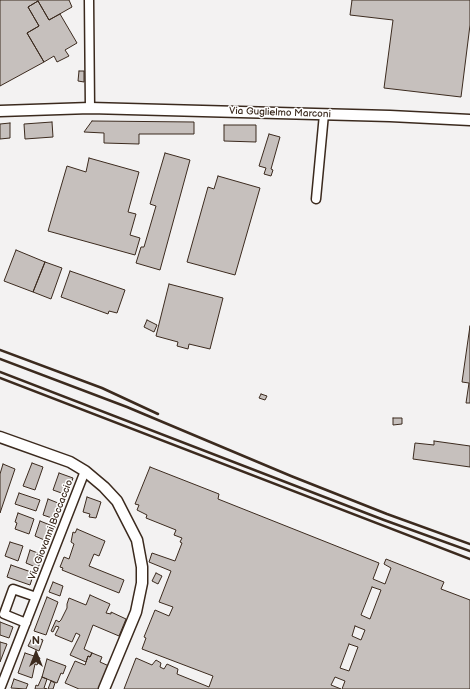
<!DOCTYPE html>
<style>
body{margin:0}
#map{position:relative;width:470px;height:689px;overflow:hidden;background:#f3f2f2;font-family:"Balsamiq Sans",sans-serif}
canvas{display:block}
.north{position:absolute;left:16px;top:633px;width:40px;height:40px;-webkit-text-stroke:3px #fff;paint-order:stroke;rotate:0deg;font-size:11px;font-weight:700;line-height:16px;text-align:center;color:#3b2a1e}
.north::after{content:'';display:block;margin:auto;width:14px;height:18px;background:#3b2a1e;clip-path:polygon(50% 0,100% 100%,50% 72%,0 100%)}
</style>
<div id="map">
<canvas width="470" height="689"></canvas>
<div class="north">N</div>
</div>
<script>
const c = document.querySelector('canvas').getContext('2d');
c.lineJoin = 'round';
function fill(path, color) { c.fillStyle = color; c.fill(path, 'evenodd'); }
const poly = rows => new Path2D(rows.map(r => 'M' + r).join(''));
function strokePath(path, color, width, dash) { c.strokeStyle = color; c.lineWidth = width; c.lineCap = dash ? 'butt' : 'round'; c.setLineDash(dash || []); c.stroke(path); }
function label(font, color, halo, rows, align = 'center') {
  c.font = font + ' "Balsamiq Sans",sans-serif'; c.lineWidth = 3; c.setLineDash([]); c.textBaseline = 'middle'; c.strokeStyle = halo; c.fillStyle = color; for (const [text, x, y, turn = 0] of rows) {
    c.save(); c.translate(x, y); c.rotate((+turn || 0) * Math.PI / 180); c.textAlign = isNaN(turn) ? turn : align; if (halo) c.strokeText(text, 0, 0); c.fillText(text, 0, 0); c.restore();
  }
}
const building = poly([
 [0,0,69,0,72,7,49,20,38,1,28,7,39,26,27,33,44,62,0,86,0,0],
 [352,0,470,0,470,25,461,97,384,88,393,20,350,15,352,0],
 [38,1,49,20,60,14,77,43,65,50,69,56,57,62,54,56,44,62,27,33,39,26,28,7,38,1],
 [79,71,84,71,84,82,78,81,79,71],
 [92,121,194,122,194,134,139,134,139,144,104,143,104,133,84,132,92,121],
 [52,122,53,137,25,139,24,124,52,122],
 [10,123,10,138,0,139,0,124,10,123],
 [224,125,256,125,256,142,224,141,224,125],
 [269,134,280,137,271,169,273,170,271,176,264,174,266,168,259,166,269,134],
 [165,153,190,160,160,270,136,263,141,247,144,247,156,206,150,204,165,153],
 [89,158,139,172,128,212,136,214,130,235,140,238,135,255,48,231,67,166,86,172,89,158],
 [218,176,260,188,235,275,187,262,208,187,214,189,218,176],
 [16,250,45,262,33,292,4,281,16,250],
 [45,262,62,268,51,299,33,292,45,262],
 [70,271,125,290,117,313,109,311,108,314,61,297,70,271],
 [169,284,223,298,210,349,189,344,188,349,177,346,178,342,156,336,169,284],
 [147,320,157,325,154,332,144,327,147,320],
 [470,326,470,403,466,403,469,383,462,382,470,326],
 [261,394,267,396,265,400,259,398,261,394],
 [393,418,402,418,402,424,393,425,393,418],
 [434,441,470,446,470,467,413,459,415,443,434,445,434,441],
 [32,463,43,467,35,490,23,486,32,463],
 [3,464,15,469,0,513,0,474,3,464],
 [150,467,219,494,218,499,379,563,373,579,385,584,391,568,384,564,386,559,444,582,441,589,470,600,470,689,342,689,345,681,335,677,331,685,341,689,124,689,136,658,152,665,156,660,161,663,160,667,164,669,167,664,178,669,177,674,209,687,213,676,142,649,146,638,144,637,155,610,169,616,173,607,159,602,171,571,149,562,152,553,175,561,182,543,180,542,182,538,174,535,176,530,146,518,147,515,137,510,139,505,135,504,150,467],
 [372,587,381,590,370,619,361,615,372,587],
 [355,626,365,630,361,640,352,636,355,626],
 [349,644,358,647,349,671,340,668,349,644],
 [59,473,73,478,67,495,53,490,59,473],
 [19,493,40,500,36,511,15,504,19,493],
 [87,497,101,502,96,518,89,517,90,514,83,512,87,497],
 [48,499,63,505,58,516,54,514,52,518,43,515,48,499],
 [18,513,34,519,29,534,15,529,17,523,15,522,18,513],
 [40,521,55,527,49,542,35,536,40,521],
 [77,529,105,541,99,556,94,554,89,566,124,580,119,593,62,570,63,568,60,567,64,557,69,559,74,544,71,542,73,532,75,533,77,529],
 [10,542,23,546,18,561,5,556,10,542],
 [30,550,43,555,38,568,26,563,30,550],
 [11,565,34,573,30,585,7,577,11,565],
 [156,573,162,576,158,584,152,581,156,573],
 [53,582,63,586,60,596,49,592,53,582],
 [90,595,110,604,106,613,111,614,111,612,126,619,119,636,93,625,84,649,92,653,90,657,88,656,86,662,70,655,80,635,76,633,72,642,55,635,59,627,56,626,53,632,51,631,56,620,59,622,61,620,67,608,67,604,69,598,86,605,90,595],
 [47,597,58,602,46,635,34,631,47,597],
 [0,622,13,627,9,638,0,635,0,622],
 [33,636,43,640,39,651,28,646,33,636],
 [0,642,7,644,0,662,0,642],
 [25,653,40,658,37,665,35,664,32,678,18,673,25,653],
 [92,653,102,657,100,662,109,666,99,689,79,689,65,683,75,661,85,665,88,656,90,657,92,653],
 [47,659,66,666,63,674,61,673,57,683,42,677,47,659],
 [42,677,47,679,44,688,47,689,35,689,36,685,38,686,42,677],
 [14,679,28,684,26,689,11,688,14,679],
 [51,681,55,683,53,689,48,689,51,681]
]);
fill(building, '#c6c0bd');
strokePath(building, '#3b2a1e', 1);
const minor = poly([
 [89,0,90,108],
 [316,199,324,114],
 [26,623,4,614,13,589,36,597],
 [0,689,85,471]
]);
const tertiary = poly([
 [0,111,90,108,390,116,470,120],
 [0,437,70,462,85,471,104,487,117,501,137,540,142,567,142,583,136,612,104,689]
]);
strokePath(minor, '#3b2a1e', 11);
strokePath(tertiary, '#3b2a1e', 13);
strokePath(minor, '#fff', 8);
strokePath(tertiary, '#fff', 10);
strokePath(poly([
 [0,350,102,388,158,414],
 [0,359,127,407,291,476,387,514,470,544],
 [0,372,384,520,470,551],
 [0,378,470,559]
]), '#3b2a1e', 2.5);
label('10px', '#3b2a1e', '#fff', [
 ["Via Guglielmo Marconi",280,113,2],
 ["Via Giovanni Boccaccio",51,530,-69]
]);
</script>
